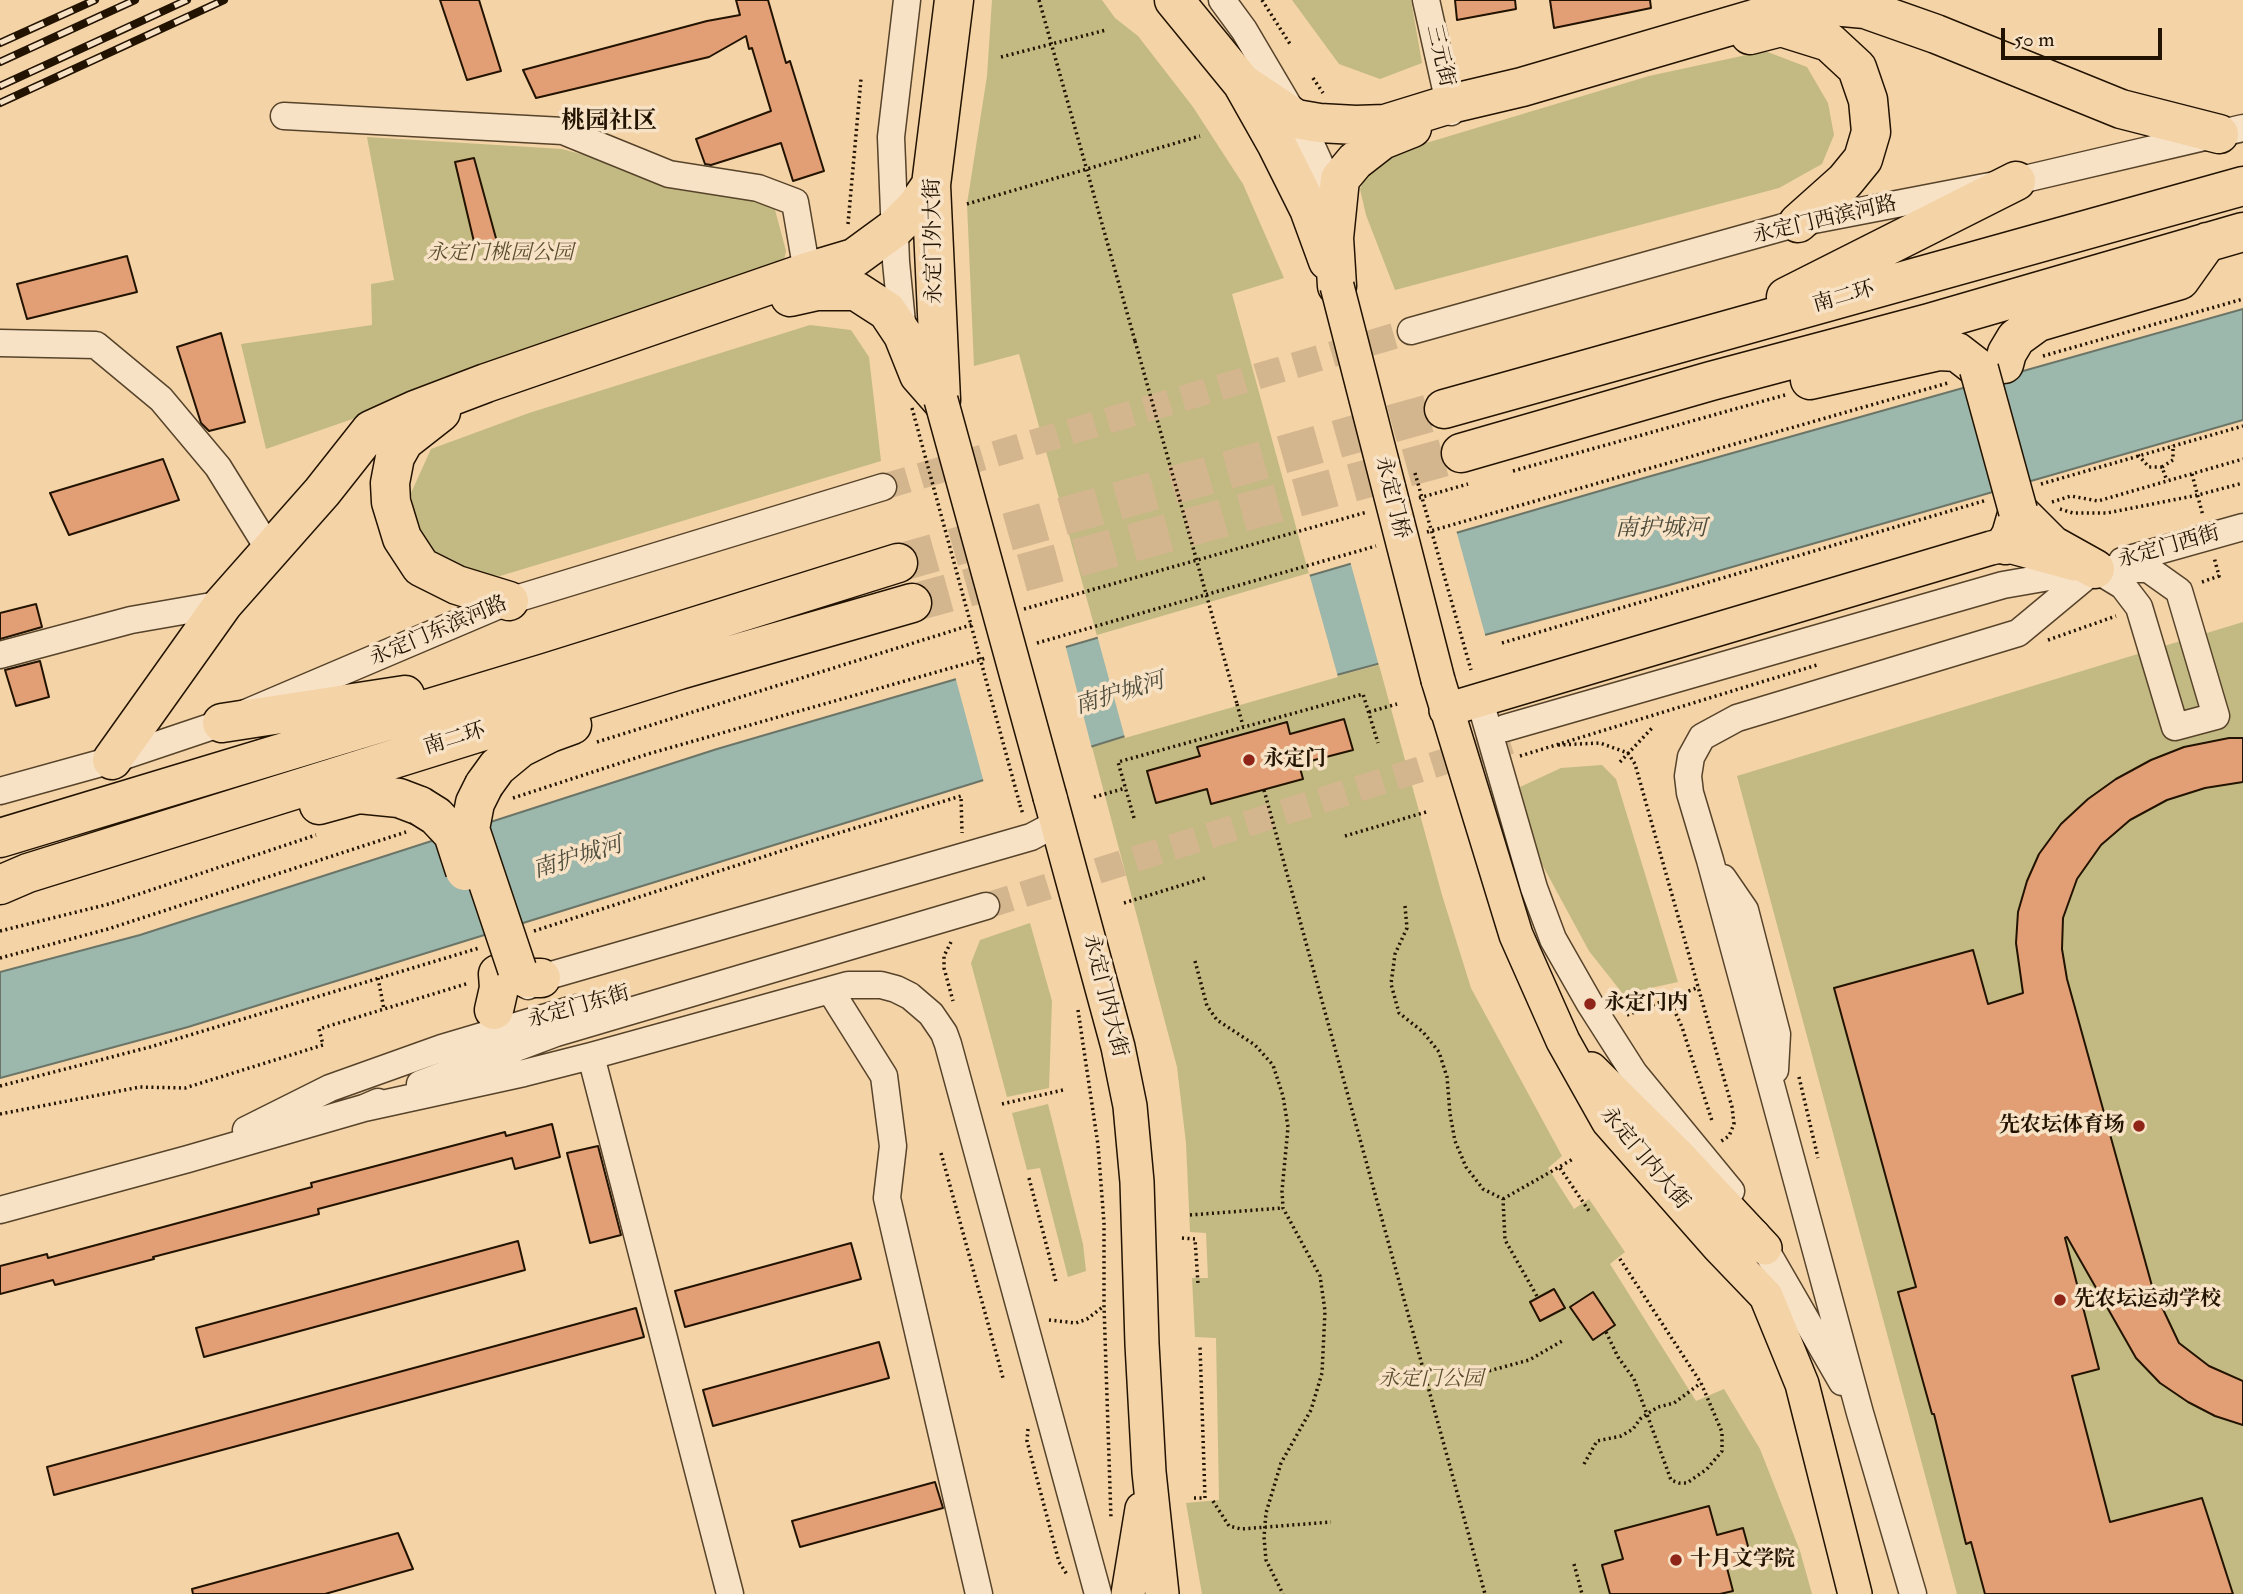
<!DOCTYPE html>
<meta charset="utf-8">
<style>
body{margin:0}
#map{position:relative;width:2243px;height:1594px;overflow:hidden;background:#f4d3a7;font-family:"IM FELL Double Pica",serif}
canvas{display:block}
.scale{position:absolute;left:2001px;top:28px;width:161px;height:32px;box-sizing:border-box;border:4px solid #221300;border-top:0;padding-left:9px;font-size:21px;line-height:24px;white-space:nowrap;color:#221300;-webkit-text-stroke:5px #f8e2c6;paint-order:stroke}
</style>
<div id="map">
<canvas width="2243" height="1594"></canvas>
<div class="scale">50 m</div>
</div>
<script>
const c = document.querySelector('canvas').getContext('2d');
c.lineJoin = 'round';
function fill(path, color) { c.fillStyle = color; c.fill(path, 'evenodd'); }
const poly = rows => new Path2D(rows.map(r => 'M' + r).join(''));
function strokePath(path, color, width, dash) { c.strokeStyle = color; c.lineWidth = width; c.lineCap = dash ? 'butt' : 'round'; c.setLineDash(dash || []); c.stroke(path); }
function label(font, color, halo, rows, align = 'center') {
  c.font = font + ' "IM FELL Double Pica","Noto Serif SC",serif'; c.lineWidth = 7; c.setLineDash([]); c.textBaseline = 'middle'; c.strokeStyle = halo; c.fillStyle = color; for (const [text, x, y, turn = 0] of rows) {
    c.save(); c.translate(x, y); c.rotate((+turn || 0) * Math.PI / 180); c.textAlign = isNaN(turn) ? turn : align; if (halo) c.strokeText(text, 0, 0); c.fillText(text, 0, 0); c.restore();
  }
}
fill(poly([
 [992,0,1102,0,1115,18,1138,36,1193,107,1243,184,1284,278,1232,294,1337,676,1379,665,1442,895,1471,988,1562,1156,1548,1168,1574,1209,1589,1199,1625,1252,1610,1264,1696,1401,1724,1389,1760,1449,1800,1551,1812,1594,1202,1594,1186,1503,1219,1500,1216,1338,1195,1337,1192,1278,1208,1278,1206,1233,1190,1232,1186,1143,1177,1067,1092,747,1125,737,1019,354,974,366,967,204,987,76],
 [1292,0,1411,0,1422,63,1380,79,1339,64],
 [1765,51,1807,67,1828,103,1834,135,1822,164,1779,188,1395,290,1366,215,1360,189,1368,171,1383,156,1649,76],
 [367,137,562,149,774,206,786,251,782,270,266,449,241,344,372,325,371,284,394,280],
 [810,325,851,330,869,357,881,461,500,576,451,570,417,536,411,493,431,449,529,413],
 [2243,622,2243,1594,1957,1594,1737,776],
 [1602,765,1616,779,1678,982,1623,994,1589,951,1537,855,1520,787,1561,768],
 [1030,923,1052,1001,1049,1088,1007,1097,971,963,980,940],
 [1048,1104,1083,1244,1086,1271,1068,1277,1040,1168,1027,1170,1012,1113]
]), '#c2ba82');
const water = poly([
 [2243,309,2243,420,1666,586,1222,706,188,1027,0,1078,0,972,140,935,717,749,1644,478,2243,309]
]);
fill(water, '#9cb7ac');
strokePath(water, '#6b7567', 2);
fill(poly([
 [1456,530,1486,638,1379,666,1350,561],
 [1309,573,1338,677,1125,738,1097,635],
 [1065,644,1092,749,984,783,955,676]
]), '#f4d3a7');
const building = poly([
 [440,0,479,0,501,71,467,80,440,0],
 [736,0,768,0,786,63,790,61,824,171,793,181,781,143,711,165,705,164,696,139,771,111,752,48,749,49,746,36,709,57,536,98,523,70,707,21,740,15,736,0],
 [1455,0,1515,0,1516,9,1457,20,1455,0],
 [1550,0,1650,0,1651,8,1554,28,1550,0],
 [474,158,497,242,475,246,455,162,474,158],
 [127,256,137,292,27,319,17,284,127,256],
 [221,333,245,422,209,431,201,423,177,347,221,333],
 [163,459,179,500,69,535,50,493,163,459],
 [36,604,42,627,0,639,0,613,36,604],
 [40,661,49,697,16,706,5,670,40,661],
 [1344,719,1353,750,1299,764,1303,779,1211,804,1207,789,1156,803,1147,771,1200,756,1197,747,1287,722,1290,734,1344,719],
 [2229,738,2243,738,2243,782,2205,788,2167,800,2130,820,2101,845,2077,879,2063,918,2062,949,2067,979,2152,1286,2179,1343,2209,1366,2243,1381,2243,1425,2215,1416,2188,1402,2160,1383,2136,1358,2067,1237,2065,1238,2099,1369,2072,1376,2110,1522,2202,1498,2233,1594,1985,1594,1971,1542,1966,1544,1934,1414,1932,1414,1898,1292,1916,1287,1834,988,1973,950,1988,1004,2023,993,2016,943,2018,912,2027,881,2039,854,2061,824,2088,799,2116,779,2151,760,2184,747,2229,738],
 [552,1124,560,1157,515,1169,512,1158,318,1209,319,1214,153,1257,154,1259,55,1285,53,1280,0,1294,0,1266,47,1254,48,1258,312,1187,311,1183,505,1132,506,1136,552,1124],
 [598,1146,621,1235,590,1243,567,1153,598,1146],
 [518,1241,525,1270,204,1357,196,1328,518,1241],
 [851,1243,861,1279,685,1327,675,1291,851,1243],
 [1554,1289,1565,1308,1540,1321,1530,1302,1554,1289],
 [1593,1292,1615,1325,1593,1340,1570,1307,1593,1292],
 [636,1308,644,1337,54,1495,47,1467,636,1308],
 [879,1342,889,1378,713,1426,703,1390,879,1342],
 [935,1482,943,1508,800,1547,792,1521,935,1482],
 [1709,1506,1717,1535,1743,1528,1752,1561,1727,1568,1733,1591,1720,1594,1610,1594,1602,1565,1623,1559,1615,1531,1709,1506],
 [398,1533,413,1569,325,1594,193,1594,192,1589,398,1533]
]);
fill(building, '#e29f75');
strokePath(building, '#221300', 2);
strokePath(poly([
 [883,487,1411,331],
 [986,906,1510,741]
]), '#d4b68e', 26, [26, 13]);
strokePath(poly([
 [898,563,1444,409],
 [912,603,1461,453]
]), '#d4b68e', 38, [38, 19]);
const minor = poly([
 [1222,0,1244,30,1310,142,1337,202],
 [1426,0,1451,112],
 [284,116,563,131,669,174,758,188,795,202,807,272],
 [1411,331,1798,223,2016,181,2243,128],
 [903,333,896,262,891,137,907,0],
 [0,343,96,345,161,399,218,467,270,551],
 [2122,561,2243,527],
 [0,655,131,620,223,604],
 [1480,701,1534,888,1553,939,1590,1004,1634,1073,1731,1191],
 [1505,728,2003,585,2095,569,2148,569,2179,591,2216,716,2175,727,2139,607,2123,586,2095,569],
 [0,791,112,760,222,723,509,601,883,487],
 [1723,878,1745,910,1777,1034,1775,1070],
 [528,986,541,978,1031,837,1048,828,1056,820],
 [830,990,884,1076,893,1146,887,1198,979,1594],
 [591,1056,730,1594],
 [420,1084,556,1033,986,906],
 [364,1108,524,1073,591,1056,848,985,881,985,896,989,910,996,931,1014,944,1033,948,1044,1098,1594],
 [246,1130,330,1088,442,1048,577,1008],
 [0,1210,188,1159,364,1108,378,1102],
 [1756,1233,1842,1382],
 [1913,1594,1860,1413,1710,860,1690,793,1688,776,1691,757,1702,737,1737,718,2018,633,2095,569]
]);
const major = poly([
 [1438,680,1516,935,1563,1041,1608,1121,1719,1247,1766,1296,1802,1384,1855,1594],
 [1446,710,1991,548,2005,545,2075,564],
 [1050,797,1118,1047,1130,1106,1137,1182,1142,1344,1149,1472,1162,1594],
 [1591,1069,1680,1157,1765,1248],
 [1128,1594,1142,1509]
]);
const highway = poly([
 [1174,0,1242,83,1277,145,1309,209,1328,261],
 [1750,35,1781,27,1829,42,1857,68,1868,100,1871,132,1863,159,1845,181,1798,223],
 [1242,83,1296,119,1319,123,1356,125,1385,124,1450,104,1522,87,1754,19,1800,3,1865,9,1936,34,2121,109,2219,134],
 [1337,286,1334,238,1340,179,1355,161,1382,140,1412,128],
 [790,297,817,291,856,291,887,311,903,335,919,375,941,400],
 [1786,297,2016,181],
 [2004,364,2007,353,2016,338,2038,322,2180,280,2207,242],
 [1810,380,1939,351,1957,352,1979,369],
 [941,400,931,185,954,0],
 [1444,409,2243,186],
 [441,412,404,441,395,457,390,483,391,502,402,538,421,567,457,585,509,601],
 [1461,453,1711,381,1929,323,2243,232],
 [2018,511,2052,545,2095,569],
 [2005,545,2011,535,2018,511],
 [222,723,405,695],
 [112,760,223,604,322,492,371,430,415,410,486,383,807,272,854,258,895,228,915,208,931,185],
 [484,785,497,767,520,748,550,733,572,725],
 [319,805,359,794,399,798,420,806],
 [0,838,546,673,898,563],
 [0,885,28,873,679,670,912,603],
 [517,969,526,978,541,978],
 [494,1010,499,988,498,974]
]);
strokePath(minor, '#56432a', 29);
strokePath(major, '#221300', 36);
strokePath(highway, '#221300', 41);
strokePath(poly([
 [1039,0,1135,341],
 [1262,0,1290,44],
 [1001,57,1106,30],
 [1313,78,1323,93],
 [967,204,1200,136],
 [848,224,861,79],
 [2043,356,2243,299],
 [2138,455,2149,467,2162,467,2167,481],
 [2162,467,2173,460,2173,445],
 [1513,471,1785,395],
 [2192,474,2203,516],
 [2041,484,2243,426],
 [1419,498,1468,484],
 [2052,502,2071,496,2098,501,2243,459],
 [2060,509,2073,513,2107,513,2198,495,2243,483],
 [1427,532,1948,383],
 [2202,582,2219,576,2214,557],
 [1024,609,1367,512],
 [2048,640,2116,616],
 [1037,643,1376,546],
 [1502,643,1987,500],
 [1237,704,1243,726],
 [1369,712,1397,704],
 [597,742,974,624],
 [1558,745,1600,743,1628,753,1635,764,1732,1107,1734,1124,1729,1136,1720,1142],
 [1520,756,1817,665],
 [1620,762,1653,727],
 [1264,790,1485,1594],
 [1094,797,1126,788],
 [513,798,648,754,986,658],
 [1020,805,1023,814],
 [1134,818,1118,762,1363,694,1378,743],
 [1345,836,1426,812],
 [1124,903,1208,877],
 [1405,906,1407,928,1395,954,1391,984,1399,1013,1423,1032,1439,1052,1447,1077,1450,1114,1455,1141,1466,1167,1483,1189,1503,1199,1505,1240,1538,1298],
 [0,931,109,904,316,835],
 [534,931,812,841,961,796,962,833],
 [951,942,944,956,944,968,953,1001],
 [0,958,108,929,406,832],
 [1195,961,1207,1006,1217,1020,1255,1045,1273,1065,1283,1096,1288,1127,1282,1191,1283,1208,1320,1276,1325,1311,1322,1373,1311,1410,1281,1463,1266,1513,1264,1537,1266,1560,1283,1594],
 [378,978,384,1009],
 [1611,989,1622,1006],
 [1669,999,1682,1027,1712,1121],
 [1078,1010,1098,1145,1104,1223,1104,1306,1111,1519],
 [1627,1015,1699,987],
 [1799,1077,1818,1158],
 [0,1086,150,1047,479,948],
 [1002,1104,1063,1090],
 [0,1114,140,1087,185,1088,323,1045,319,1029,469,983],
 [941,1153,1003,1378],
 [1560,1168,1589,1211],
 [1029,1178,1056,1282],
 [1503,1199,1573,1159],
 [1190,1215,1282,1208],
 [1182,1238,1195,1239,1198,1284],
 [1049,1320,1076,1323,1087,1319,1104,1306],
 [1606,1332,1618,1357,1634,1379,1671,1480,1679,1483,1687,1483,1707,1469,1722,1451,1722,1432,1701,1383,1618,1256],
 [1452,1381,1529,1360,1564,1340],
 [1028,1429,1027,1441,1059,1562,1068,1576],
 [1584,1464,1597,1441,1621,1436,1633,1429,1640,1419,1647,1414,1658,1407,1674,1403,1701,1383],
 [1194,1498,1205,1498,1200,1346],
 [1213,1501,1229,1526,1241,1529,1331,1522],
 [1574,1564,1582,1594]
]), '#221300', 3.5, [2, 3.5]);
strokePath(minor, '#f8e2c6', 26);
strokePath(major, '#f4d3a7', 33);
strokePath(highway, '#f4d3a7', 38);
const rail = poly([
 [0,43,95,0],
 [0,62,135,0],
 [0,86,187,0],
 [0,103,224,0]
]);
strokePath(rail, '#221300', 8);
strokePath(rail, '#f8e2c6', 5, [16]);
const majorBridge = poly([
 [1337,286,1438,680],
 [941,400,1050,797]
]);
const highwayBridge = poly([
 [1979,369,2018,511],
 [484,785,475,803,470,829,517,969],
 [420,806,436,816,453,834,465,871]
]);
strokePath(majorBridge, '#221300', 36, []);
strokePath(highwayBridge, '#221300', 41, []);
strokePath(poly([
 [1135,341,1237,704],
 [912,408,1020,805],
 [1415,473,1471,670]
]), '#221300', 3.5, [2, 3.5]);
strokePath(majorBridge, '#f4d3a7', 33);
strokePath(highwayBridge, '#f4d3a7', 38);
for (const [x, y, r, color] of [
 [1249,760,7,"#8f2418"],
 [1590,1004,7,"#8f2418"],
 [2139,1126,7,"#8f2418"],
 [2060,1300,7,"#8f2418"],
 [1676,1560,7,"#8f2418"]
]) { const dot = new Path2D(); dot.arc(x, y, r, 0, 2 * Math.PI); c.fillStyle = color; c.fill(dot); strokePath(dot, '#f8e2c6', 2.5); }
label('21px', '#221300', '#f8e2c6', [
 ["三元街",1439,56,77],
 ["永定门西滨河路",1825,221,-13],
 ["永定门外大街",935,241,-91],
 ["南二环",1844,298,-16],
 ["永定门桥",1391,498,76],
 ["永定门西街",2169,548,-16],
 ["永定门东滨河路",439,632,-23],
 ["南二环",455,740,-17],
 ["永定门内大街",1104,996,76],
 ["永定门东街",579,1008,-16],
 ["永定门内大街",1644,1159,50]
]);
label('italic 21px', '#5a4d2e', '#f8e2c6', [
 ["永定门桃园公园",500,254],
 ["永定门公园",1431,1380]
]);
label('bold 21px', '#221300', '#f8e2c6', [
 ["永定门",1263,760],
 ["永定门内",1604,1004],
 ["先农坛体育场",2125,1126,"right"],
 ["先农坛运动学校",2074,1300],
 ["十月文学院",1690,1560]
], 'left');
label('italic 23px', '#4d4c3c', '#f8e2c6', [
 ["南护城河",1661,530],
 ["南护城河",1120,695,-17],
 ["南护城河",578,859,-17]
]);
label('bold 24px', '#221300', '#f8e2c6', [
 ["桃园社区",609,123]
]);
</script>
